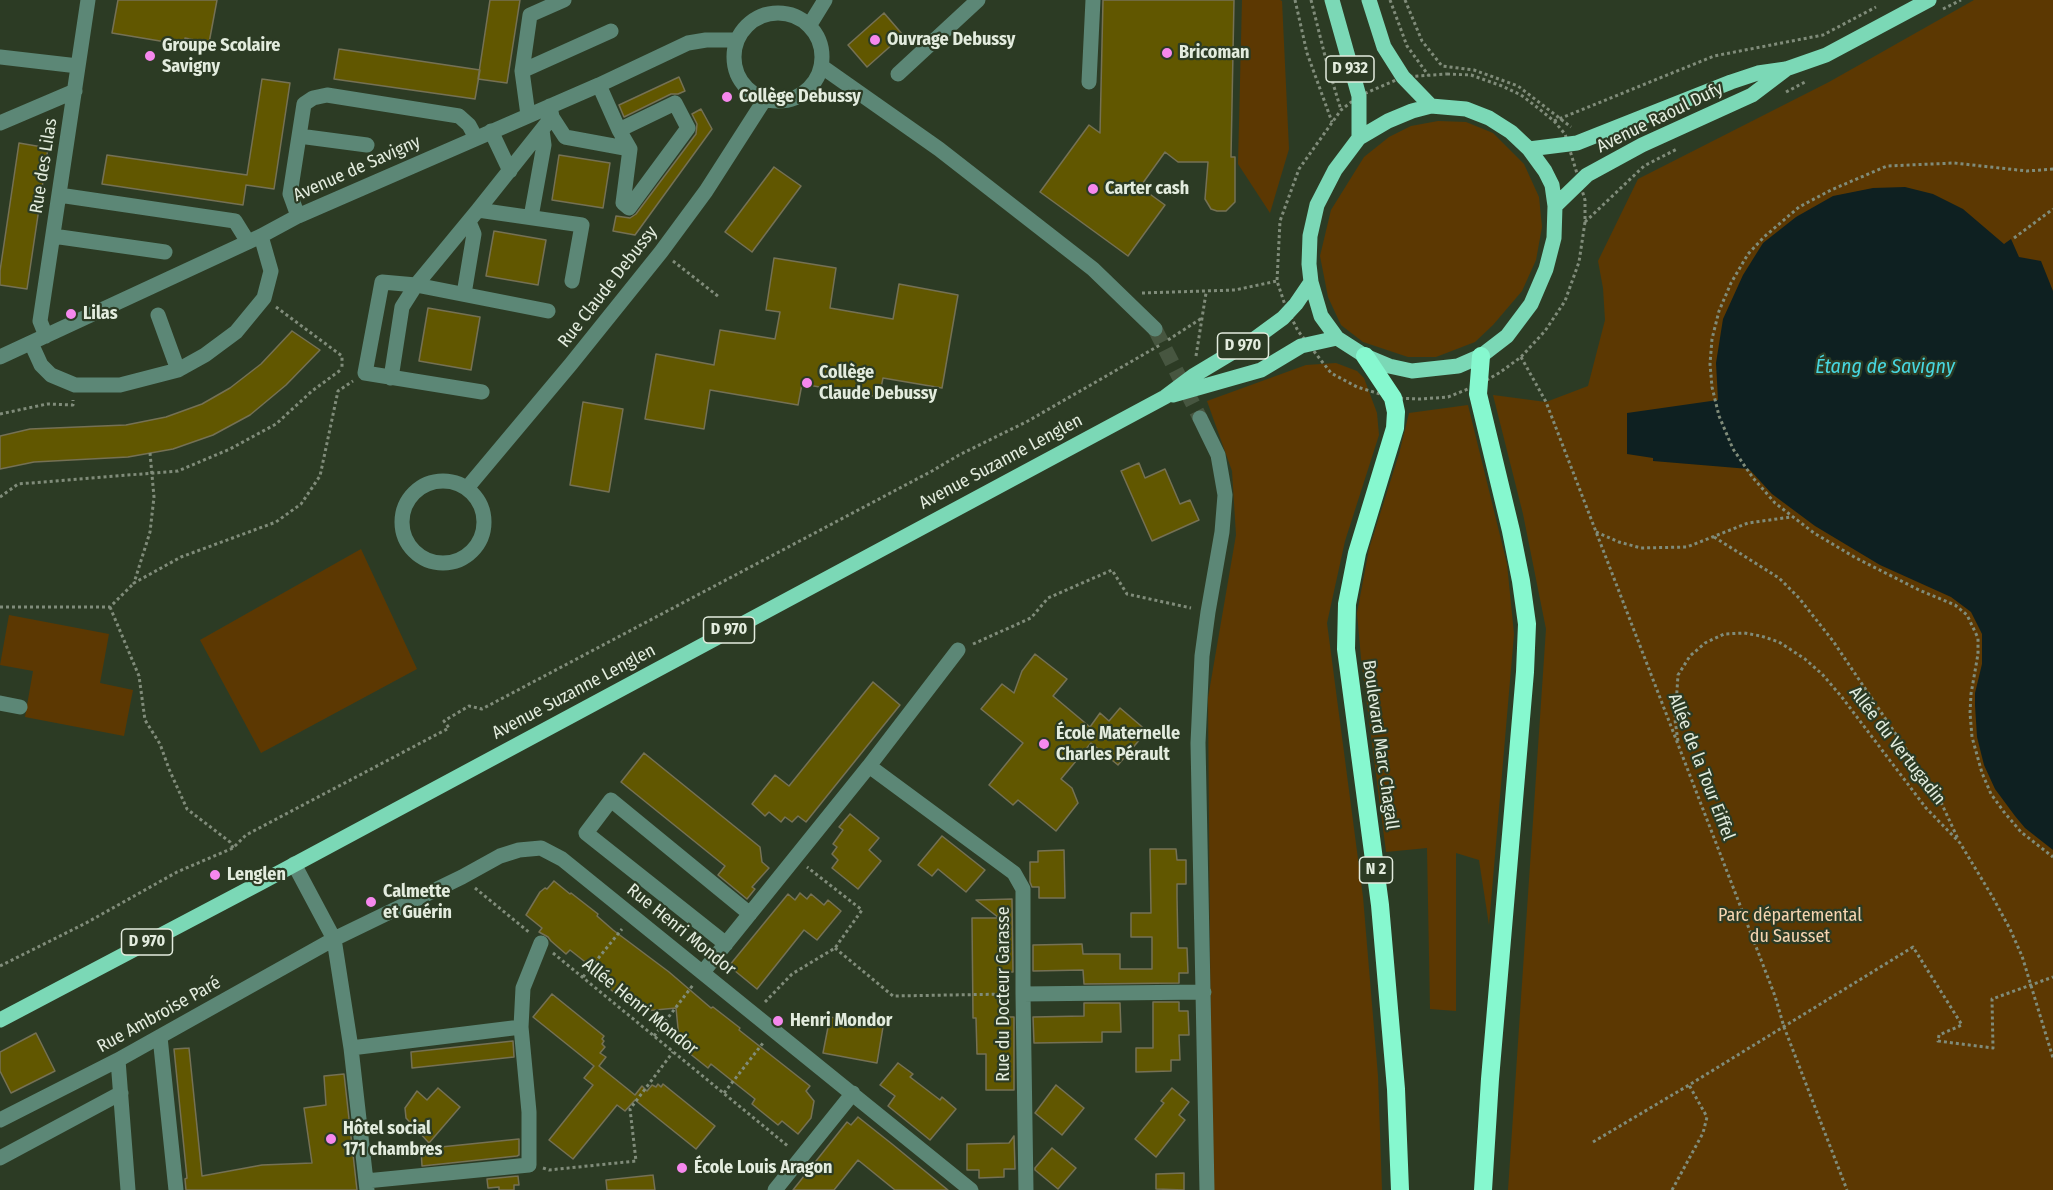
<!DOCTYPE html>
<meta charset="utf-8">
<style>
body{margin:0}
canvas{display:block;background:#2c3b24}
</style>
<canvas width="2053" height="1190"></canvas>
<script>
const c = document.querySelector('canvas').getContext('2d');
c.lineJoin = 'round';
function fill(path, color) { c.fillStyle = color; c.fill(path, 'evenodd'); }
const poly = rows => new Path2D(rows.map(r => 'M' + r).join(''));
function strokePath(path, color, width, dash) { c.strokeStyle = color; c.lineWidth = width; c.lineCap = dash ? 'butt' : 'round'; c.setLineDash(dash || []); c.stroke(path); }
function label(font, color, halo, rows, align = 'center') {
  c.font = font + ' "Fira Sans Condensed",sans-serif'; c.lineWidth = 4.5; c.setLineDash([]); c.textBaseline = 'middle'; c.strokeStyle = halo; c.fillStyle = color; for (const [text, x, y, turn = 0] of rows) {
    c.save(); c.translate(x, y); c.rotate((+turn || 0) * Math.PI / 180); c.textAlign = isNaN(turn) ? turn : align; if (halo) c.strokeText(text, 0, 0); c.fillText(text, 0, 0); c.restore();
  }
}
fill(poly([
 [1242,0,1280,0,1282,1,1289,149,1270,213,1238,164],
 [1974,0,2053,0,2053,1190,1508,1190,1546,629,1523,514,1493,395,1546,402,1588,386,1605,320,1603,288,1598,261,1638,179,1829,82],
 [1438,121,1466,122,1493,133,1524,164,1539,197,1542,227,1536,260,1522,291,1493,325,1475,342,1436,357,1408,357,1363,342,1341,325,1328,297,1320,256,1331,210,1364,157,1389,137,1411,126],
 [1336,363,1357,371,1364,378,1377,413,1379,435,1345,541,1327,623,1363,897,1378,1076,1382,1190,1212,1190,1208,698,1236,535,1232,471,1207,401,1306,365],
 [1468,405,1507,564,1514,634,1489,925,1479,860,1456,853,1456,1011,1430,1009,1427,848,1386,852,1361,658,1357,613,1369,549,1399,454,1409,413],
 [361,549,417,669,261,753,200,640],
 [9,615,109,634,100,683,133,690,124,736,25,717,33,671,0,665]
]), '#5c3802');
fill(poly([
 [1905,187,1933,194,1963,209,2004,244,2011,239,2019,257,2041,261,2053,291,2053,850,2025,828,2015,816,1995,789,1984,765,1977,737,1975,705,1975,693,1982,664,1982,634,1971,612,1951,597,1880,565,1815,526,1772,494,1749,469,1653,461,1653,458,1627,454,1627,413,1718,400,1716,363,1723,319,1743,275,1763,243,1796,217,1833,196,1873,188]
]), '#0e2021');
const building = poly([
 [118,0,217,0,209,43,185,38,184,45,112,33,118,0],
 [490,0,520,0,507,83,478,79,490,0],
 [1103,0,1234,0,1231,157,1235,157,1235,202,1226,211,1217,211,1211,209,1205,199,1208,162,1178,162,1165,152,1140,187,1165,205,1128,256,1040,192,1089,125,1100,133,1103,0],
 [884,13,903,35,867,67,848,45,884,13],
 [339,49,480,70,475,99,334,79,339,49],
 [679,77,685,91,678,94,671,94,624,117,619,105,679,77],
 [262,79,290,83,274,189,246,185,243,205,102,184,107,155,247,175,262,79],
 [701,109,712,129,635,235,613,231,616,216,630,218,636,214,696,134,697,124,692,114,701,109],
 [19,143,48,148,27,289,0,285,0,271,19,143],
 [559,155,610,163,603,208,552,200,559,155],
 [774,167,801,186,752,252,725,232,774,167],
 [494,231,546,240,538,285,486,276,494,231],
 [774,258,836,268,830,308,893,319,899,284,958,295,942,388,883,378,879,397,802,384,798,405,710,390,704,429,645,419,656,354,714,365,720,330,775,339,780,312,766,310,774,258],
 [428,308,480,317,471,370,419,361,428,308],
 [292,331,320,350,286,385,250,415,213,435,173,449,128,457,34,462,0,469,0,436,30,429,126,425,166,417,202,404,230,388,261,364,292,331],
 [583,402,623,409,609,492,570,485,583,402],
 [1139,463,1145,478,1165,469,1180,504,1190,500,1199,520,1152,541,1121,471,1139,463],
 [1035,654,1067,679,1053,696,1090,727,1100,713,1109,721,1120,708,1147,731,1118,765,1091,743,1061,779,1072,788,1078,803,1056,831,1018,800,1013,805,989,785,1023,743,981,709,1002,684,1014,693,1022,671,1035,654],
 [873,682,900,705,806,822,798,816,792,822,785,817,781,822,769,812,765,816,752,804,775,775,789,786,873,682],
 [644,753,760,847,762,862,769,868,752,887,755,889,747,899,718,875,725,866,621,782,644,753],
 [850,814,879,838,869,850,881,861,858,889,832,868,838,860,832,854,837,847,833,844,843,830,839,827,850,814],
 [942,836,985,870,966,892,938,869,932,876,918,865,942,836],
 [1150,849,1176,849,1177,860,1186,860,1186,884,1177,884,1177,897,1178,948,1187,948,1188,973,1179,973,1179,983,1084,984,1083,970,1033,971,1033,945,1082,944,1083,954,1120,954,1120,969,1152,969,1152,937,1131,937,1131,913,1151,913,1150,849],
 [1064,850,1065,898,1039,898,1039,887,1032,887,1030,882,1030,862,1038,862,1038,851,1064,850],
 [554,881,570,894,571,893,598,914,597,916,613,930,669,972,711,1008,713,1007,740,1028,739,1030,810,1086,806,1091,814,1101,811,1118,798,1134,782,1121,778,1125,752,1104,755,1099,711,1064,708,1068,684,1049,683,1041,679,1038,676,1008,645,1011,641,1007,632,1008,610,989,613,985,598,972,570,950,566,954,551,941,548,937,539,932,542,928,526,915,540,892,545,888,547,889,554,881],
 [800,893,807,899,811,894,824,905,828,900,841,911,817,940,804,930,757,989,729,966,788,894,795,900,800,893],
 [1012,899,1013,972,1001,972,1002,1017,1014,1017,1014,1090,986,1090,986,1054,977,1054,976,1018,973,1018,972,918,999,918,976,900,1012,899],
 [552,994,604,1036,602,1039,604,1041,602,1044,605,1047,600,1053,606,1057,599,1066,635,1095,642,1086,647,1091,652,1085,656,1087,658,1084,661,1087,663,1084,715,1126,696,1149,635,1100,625,1111,617,1105,573,1159,549,1140,593,1085,584,1078,594,1066,533,1017,552,994],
 [1153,1002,1179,1002,1179,1011,1188,1011,1189,1035,1179,1035,1180,1060,1171,1060,1171,1071,1136,1072,1136,1048,1153,1048,1153,1002],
 [1084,1003,1120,1003,1121,1032,1102,1032,1102,1042,1034,1043,1033,1017,1084,1016,1084,1003],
 [830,1017,883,1027,877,1063,823,1053,830,1017],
 [36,1033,55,1071,11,1093,0,1071,0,1052,36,1033],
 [513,1041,514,1057,412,1068,411,1052,513,1041],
 [189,1048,202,1176,262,1165,312,1163,304,1108,326,1105,324,1076,344,1074,357,1190,186,1190,185,1179,187,1178,174,1049,189,1048],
 [898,1063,913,1074,910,1077,940,1100,942,1097,956,1109,930,1140,888,1106,895,1096,880,1085,898,1063],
 [1056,1085,1084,1108,1062,1135,1035,1113,1056,1085],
 [438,1088,460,1107,429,1143,406,1118,405,1108,417,1091,427,1100,438,1088],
 [1172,1088,1189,1102,1179,1115,1185,1120,1156,1157,1135,1139,1164,1103,1161,1101,1172,1088],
 [858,1117,892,1144,948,1190,895,1190,858,1160,834,1190,793,1190,847,1122,851,1125,858,1117],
 [1014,1136,1015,1169,1004,1169,1004,1177,979,1178,979,1170,967,1170,967,1144,1009,1143,1014,1136],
 [519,1139,519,1155,517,1156,422,1166,421,1149,519,1139],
 [1052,1148,1076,1168,1058,1189,1035,1170,1035,1168,1052,1148],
 [1184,1173,1184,1190,1156,1189,1156,1174,1184,1173],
 [653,1175,655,1190,607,1190,606,1180,653,1175],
 [518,1176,519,1185,514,1185,514,1190,499,1190,499,1187,488,1188,487,1179,518,1176]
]);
fill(building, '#615700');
strokePath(building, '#757154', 1.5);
strokePath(poly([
 [1155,329,1200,418]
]), '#475640', 15, [15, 8]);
strokePath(poly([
 [1295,0,1307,53,1332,122],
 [1311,0,1326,60,1341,110],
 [1390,0,1407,46,1429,76],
 [1405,0,1422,41,1442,66,1474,70,1518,86,1571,127],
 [1943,9,1961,0],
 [1447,74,1471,75,1502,86,1521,95,1538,108,1554,121,1565,134,1585,200,1585,222,1579,262,1565,301,1545,331,1521,357,1499,373,1478,385,1448,397,1421,399,1393,398,1357,387,1331,373,1298,331,1285,305,1277,281,1280,221,1299,169,1341,110,1359,96,1403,77,1447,74],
 [1786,92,1807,81],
 [1554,121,1714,56,1823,35,1876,7],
 [2053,169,2027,171,1954,163,1887,166,1831,190,1799,207,1764,237,1748,254,1731,283,1719,311,1712,339,1710,364,1712,387,1719,416,1733,449,1753,478,1775,503,1814,533,1856,558,1919,590,1955,605,1967,615,1978,638,1978,654,1971,694,1970,713,1972,737,1982,773,1991,794,2004,812,2021,832,2053,857],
 [1585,222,1644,166,1677,149],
 [2014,238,2053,209],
 [673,261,719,297],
 [1142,293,1235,290,1277,281],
 [276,307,342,356,342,369],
 [1168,340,1202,318],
 [1196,356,1206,293],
 [1521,357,1546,402,1775,996,1784,1027,1847,1190],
 [0,414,47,404,73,405,73,400],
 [150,453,154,497,150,532,134,583,181,557,276,522,301,504,320,476,338,391,353,381],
 [0,497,18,484,178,471,230,449,276,424,312,391,342,369],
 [1596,532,1619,542,1641,548,1687,547,1748,523,1791,517],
 [1714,537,1779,578,1799,598,1833,641,1918,767,1940,800,1958,839],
 [0,607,110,607,134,583],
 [110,607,139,676,145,720,160,744,169,769,187,809,230,842,233,848],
 [973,644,1031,618,1048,598,1112,570,1127,594,1191,608],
 [1678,741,1675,720,1678,675,1690,656,1705,643,1724,634,1744,633,1761,636,1779,642,1805,659,1822,674,1841,696,1926,808,1960,843,1992,896,2010,929,2022,956,2053,1058],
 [475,888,530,933],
 [835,948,893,996,1008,994],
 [553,953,789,1147],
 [0,966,86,923,177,872,233,848,246,835,449,728,444,721,469,706,482,709,932,471,959,455,1028,421,1160,345],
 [583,977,622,929],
 [765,1002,792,974,835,948,862,910,807,867],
 [654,1036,693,985],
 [724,1093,763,1043],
 [1593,1142,1689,1085,1913,947,1962,1025,1939,1035,1938,1041,1993,1048,1992,999,2053,977],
 [543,1168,549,1170,636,1161,630,1109,673,1052],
 [1672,1190,1703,1133,1707,1117,1689,1085]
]), '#808c7a', 3, [3, 3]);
strokePath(poly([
 '734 57a44 44 0 1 1 88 0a44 44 0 1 1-88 0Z',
 [809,26,825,0],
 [0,57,78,66],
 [821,66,939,149,1093,269,1155,329],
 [522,71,611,31],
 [898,74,978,0],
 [1089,82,1093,0],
 [599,85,619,130],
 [675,103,688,128,629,208,623,203,630,149,619,130,675,103],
 [528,115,522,71,530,15,564,0],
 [552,117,565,137,630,149],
 [0,123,75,91],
 [491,131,510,171],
 [299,136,367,145],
 [59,195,235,221,248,242],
 [478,210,582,225,572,281],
 [298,216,290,194,304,104,313,98,327,95,459,116,469,125,476,138],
 [531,217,544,145,542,130],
 [53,236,165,252],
 [464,294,474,234,469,222],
 [158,315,178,370],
 [46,336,40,321,88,0],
 [31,343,41,365,51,375,75,385,120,385,178,370,205,355,236,332,264,298,271,271,261,236],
 [0,357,261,236,298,216,599,85,688,43,706,40,737,40],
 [391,378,402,307,416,285,548,311],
 [482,392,365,373,382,282,416,285,478,210,552,117,550,106],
 [1200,418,1218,455,1225,495,1222,532,1208,612,1202,656,1198,743,1207,1190],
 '402 522a41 41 0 1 1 82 0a41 41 0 1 1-82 0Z',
 [467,488,571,364,661,252,706,191,765,99],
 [0,703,20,707],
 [869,766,958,650],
 [294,864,334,939,351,1048,367,1190],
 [726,944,586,833,611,800,750,914],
 [703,972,869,766,1014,873,1023,889,1023,994,1026,1190],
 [1023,994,1204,992],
 [160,1037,176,1190],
 [351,1048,521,1027],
 [118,1060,128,1190],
 [0,1120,118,1060,334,939,462,877,500,856,519,850,541,848,562,859,971,1190],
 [0,1158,121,1093],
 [366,1181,529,1165,529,1112,521,1027,523,988,541,943],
 [775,1190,853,1093]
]), '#5c8776', 15);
strokePath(poly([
 [1332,0,1359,96,1359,138],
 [1369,0,1384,47,1403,77,1431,106],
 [1431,106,1466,109,1489,118,1511,132,1529,149,1545,171,1552,185,1555,206,1554,238,1546,269,1531,304,1507,336,1481,356,1458,366,1412,371,1389,366,1365,356,1337,338,1321,316,1311,282,1309,264,1310,236,1317,205,1335,170,1359,138,1388,121,1412,111,1431,106],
 [1529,149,1577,143,1731,82,1758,73,1786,69,1826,55,1929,0],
 [1555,206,1587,175,1642,145,1752,95,1785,70],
 [1173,395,1261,370,1301,346,1337,338],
 [0,1020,260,883,1165,397,1193,376,1253,340,1283,318,1296,304,1311,282]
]), '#7bd8b6', 15);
strokePath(poly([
 [1365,356,1393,398,1396,412,1395,428,1357,553,1347,604,1346,649,1380,905,1396,1089,1400,1190],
 [1481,356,1478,394,1511,531,1521,581,1527,624,1525,672,1490,1079,1483,1190]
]), '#86f8cf', 18);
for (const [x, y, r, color] of [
 [875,40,6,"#f688ed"],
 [1167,53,6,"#f688ed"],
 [150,56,6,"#f688ed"],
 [727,97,6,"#f688ed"],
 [1093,189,6,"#f688ed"],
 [71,314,6,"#f688ed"],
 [807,383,6,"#f688ed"],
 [1044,744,6,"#f688ed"],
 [215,875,6,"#f688ed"],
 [371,902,6,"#f688ed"],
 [778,1021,6,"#f688ed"],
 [331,1139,6,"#f688ed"],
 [682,1168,6,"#f688ed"]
]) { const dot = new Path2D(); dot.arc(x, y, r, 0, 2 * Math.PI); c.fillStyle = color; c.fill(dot); strokePath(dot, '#2c3b24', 2); }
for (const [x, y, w] of [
 [1350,69,48],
 [1243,346,51],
 [729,630,51],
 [1376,870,33],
 [147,942,51]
]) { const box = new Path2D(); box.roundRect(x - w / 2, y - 13, w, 26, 4.5); c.fillStyle = '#2c3b24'; c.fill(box); strokePath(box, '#e3ecde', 1.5); }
label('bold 16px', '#e3ecde', null, [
 ["D 932",1350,69],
 ["D 970",1243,346],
 ["D 970",729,630],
 ["N 2",1376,870],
 ["D 970",147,942]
]);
label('bold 18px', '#e3ecde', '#2c3b24', [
 ["Ouvrage Debussy",887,40],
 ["Groupe Scolaire",162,46],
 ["Savigny",162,67],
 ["Bricoman",1179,53],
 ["Collège Debussy",739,97],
 ["Carter cash",1105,189],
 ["Lilas",83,314],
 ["Collège",819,373],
 ["Claude Debussy",819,394],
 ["École Maternelle",1056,734],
 ["Charles Pérault",1056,755],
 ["Lenglen",227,875],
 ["Calmette",383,892],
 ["et Guérin",383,913],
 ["Henri Mondor",790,1021],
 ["Hôtel social",343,1129],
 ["171 chambres",343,1150],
 ["École Louis Aragon",694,1168]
], 'left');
label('18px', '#e3ecde', '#2c3b24', [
 ["Avenue Raoul Dufy",1660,118,-26],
 ["Rue des Lilas",44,166,-81],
 ["Avenue de Savigny",357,169,-24],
 ["Rue Claude Debussy",608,287,-52],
 ["Avenue Suzanne Lenglen",1001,462,-28],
 ["Avenue Suzanne Lenglen",574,692,-28],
 ["Boulevard Marc Chagall",1380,745,82],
 ["Allée du Vertugadin",1897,746,52],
 ["Allée de la Tour Eiffel",1701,767,69],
 ["Rue Henri Mondor",681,930,39],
 ["Rue du Docteur Garasse",1004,994,-90],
 ["Allée Henri Mondor",640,1007,39],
 ["Rue Ambroise Paré",159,1015,-29]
]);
label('18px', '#f6d5b1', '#2c3b24', [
 ["Parc départemental",1790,916],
 ["du Sausset",1790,937]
]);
label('italic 20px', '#47d7e0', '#2c3b24', [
 ["Étang de Savigny",1885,367]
]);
</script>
